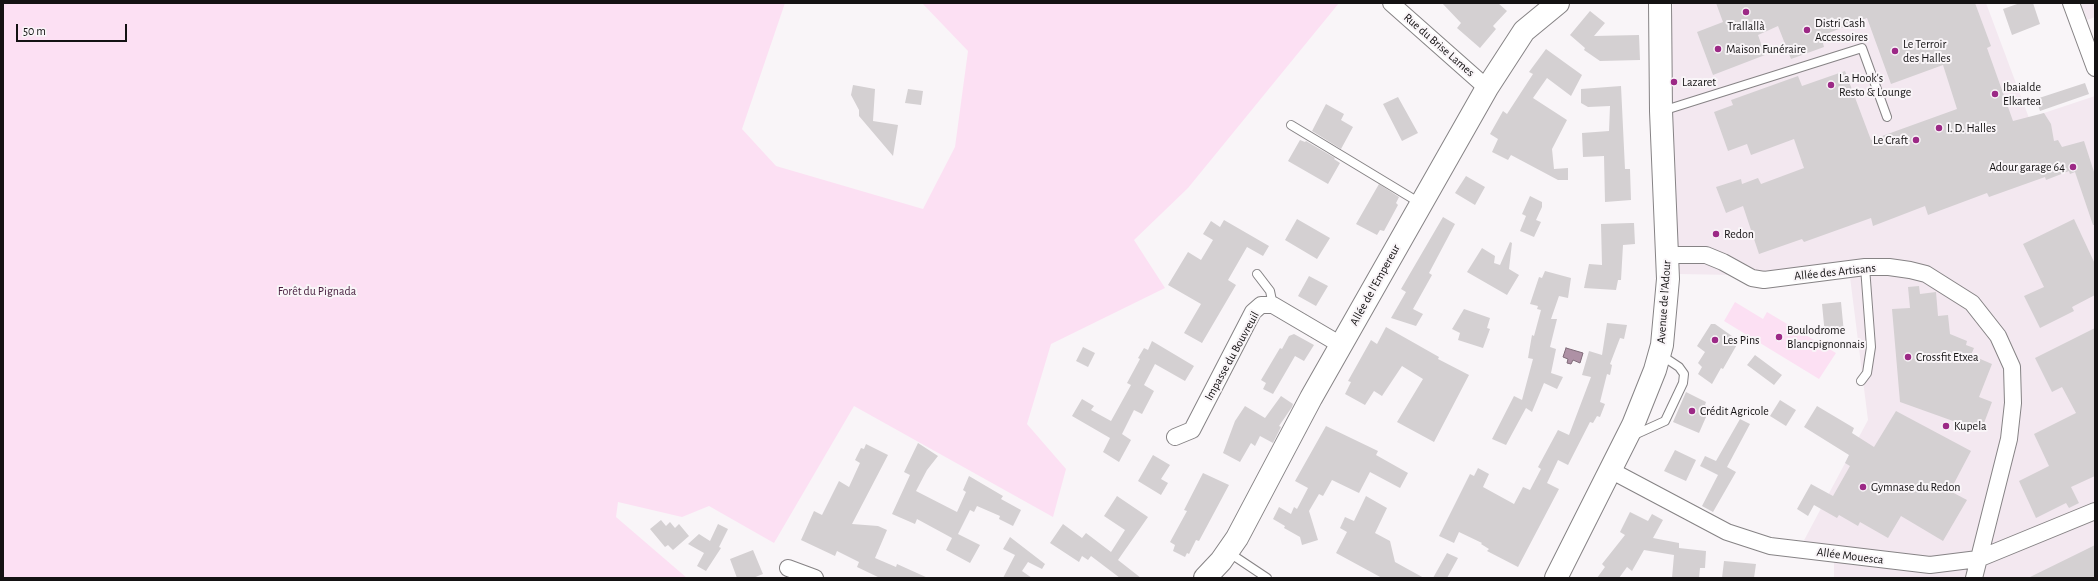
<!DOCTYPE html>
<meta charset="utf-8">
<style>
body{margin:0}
#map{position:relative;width:2098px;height:581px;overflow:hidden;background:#f9f5f8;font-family:"Alegreya Sans",sans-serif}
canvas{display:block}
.frame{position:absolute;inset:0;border:4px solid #141213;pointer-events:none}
.scale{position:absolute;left:16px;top:24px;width:111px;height:18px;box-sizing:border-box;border:2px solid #141213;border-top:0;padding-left:5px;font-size:12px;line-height:14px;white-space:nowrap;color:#141213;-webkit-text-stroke:3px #f9f5f8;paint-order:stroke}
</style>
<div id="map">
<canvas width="2098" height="581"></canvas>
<div class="frame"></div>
<div class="scale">50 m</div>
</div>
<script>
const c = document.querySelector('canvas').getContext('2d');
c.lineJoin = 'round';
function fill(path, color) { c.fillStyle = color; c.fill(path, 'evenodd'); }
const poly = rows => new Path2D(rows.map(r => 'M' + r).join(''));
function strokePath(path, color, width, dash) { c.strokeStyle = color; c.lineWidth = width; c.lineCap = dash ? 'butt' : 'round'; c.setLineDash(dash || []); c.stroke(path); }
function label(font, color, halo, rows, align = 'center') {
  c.font = font + ' "Alegreya Sans",sans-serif'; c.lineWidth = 4; c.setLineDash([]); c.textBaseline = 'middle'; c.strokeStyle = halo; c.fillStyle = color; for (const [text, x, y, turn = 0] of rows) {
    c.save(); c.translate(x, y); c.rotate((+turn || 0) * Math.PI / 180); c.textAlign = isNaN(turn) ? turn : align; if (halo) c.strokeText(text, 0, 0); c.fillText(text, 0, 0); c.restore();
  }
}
fill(poly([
 [1673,3,1986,3,2029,118,2095,96,2095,578,1834,578,1834,556,1801,546,1868,420,1850,277,1678,274,1668,69],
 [2081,3,2095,3,2095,17,2087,20]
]), '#f3e8f0');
fill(poly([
 [3,3,785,3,742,129,776,166,923,209,955,147,968,51,922,3,1339,3,1188,188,1134,240,1165,288,1051,344,1027,424,1066,469,1053,517,854,406,774,543,709,506,682,517,618,502,616,517,687,578,3,578],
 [1735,302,1763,319,1767,312,1836,353,1819,379,1724,321]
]), '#fce0f3');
const water = poly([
 [1566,348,1583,353,1580,363,1573,360,1571,364,1567,363,1568,359,1563,357,1566,348]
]);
fill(water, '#ae91a5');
strokePath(water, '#806b79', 1);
fill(poly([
 [1442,3,1498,3,1507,11,1493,26,1496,29,1480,48,1457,28,1461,23],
 [1716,3,1975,3,1991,46,1987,48,2013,121,2044,113,2051,124,2054,141,2058,140,2062,147,2084,141,2095,175,2095,225,2093,225,2075,172,2070,174,2069,171,2046,180,2045,177,1989,197,1987,193,1928,215,1925,206,1873,226,1871,218,1804,242,1802,239,1759,254,1743,206,1726,213,1716,187,1741,179,1742,184,1758,178,1761,184,1804,168,1794,139,1751,155,1747,144,1728,151,1714,112,1733,105,1731,100,1798,76,1802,86,1845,71,1871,140,1957,109,1943,65,1891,84,1867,18,1821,36,1824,47,1791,59,1778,26,1758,35,1765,55,1713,75,1697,32,1723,22],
 [2020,3,2033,3,2040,24,2012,35,2003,9],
 [1590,11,1605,23,1594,36,1639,35,1640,60,1600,61,1584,50,1585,48,1570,35],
 [1546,49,1582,75,1571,96,1547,78,1533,98,1567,120,1552,149,1554,169,1568,168,1568,180,1558,180,1511,155,1508,160,1492,152,1498,139,1490,134,1503,111,1507,114,1533,74,1529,72],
 [2085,83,2089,94,2040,111,2036,99],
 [853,85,875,89,873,121,898,125,893,156,859,116,859,110,851,95],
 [1621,86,1625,169,1630,169,1631,200,1605,202,1604,156,1583,157,1582,133,1609,131,1610,106,1588,107,1581,103,1581,89],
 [908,89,923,91,921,105,905,103],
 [1398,97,1418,133,1402,141,1383,104],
 [1326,104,1344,114,1341,120,1353,127,1341,149,1312,131],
 [1300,140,1305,142,1306,141,1335,158,1334,159,1340,163,1328,184,1288,161],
 [1466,176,1485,187,1475,205,1455,193],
 [1379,184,1399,197,1396,203,1398,205,1384,231,1380,230,1377,235,1356,224],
 [1530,196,1542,202,1542,207,1536,220,1541,222,1534,237,1520,231,1526,216,1522,214],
 [1443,217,1455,224,1429,273,1432,275,1413,309,1423,314,1416,326,1391,318,1406,292,1401,289],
 [1297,219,1330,238,1317,259,1285,240],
 [2074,219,2095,264,2095,295,2072,307,2074,311,2040,328,2024,296,2044,287,2023,244],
 [1224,220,1269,246,1263,256,1247,247,1228,280,1236,285,1202,343,1184,333,1201,304,1168,285,1188,252,1201,260,1213,240,1203,234,1211,221,1220,227],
 [1631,223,1634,223,1635,244,1623,245,1621,280,1618,280,1616,290,1584,288,1589,264,1602,265,1601,224],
 [1510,242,1512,243,1509,269,1519,275,1507,295,1467,272,1482,248,1495,256,1494,263,1500,265],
 [1545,271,1571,278,1568,298,1559,296,1551,319,1557,319,1550,347,1556,349,1551,373,1563,377,1557,389,1544,383,1532,412,1526,408,1506,445,1492,439,1514,396,1522,400,1533,359,1528,358,1532,335,1534,336,1541,310,1537,309,1538,306,1530,304,1539,277,1542,278],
 [1309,276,1328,286,1316,306,1298,296],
 [1919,286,1920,294,1936,292,1938,316,1948,315,1950,334,1967,341,1966,345,1974,348,1971,355,1992,364,1979,397,1992,402,1981,431,1900,402,1892,309,1910,308,1908,287],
 [1841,302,1844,333,1825,335,1822,304],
 [1464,309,1490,318,1487,328,1490,329,1483,348,1458,340,1460,333,1452,329],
 [1607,323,1627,325,1624,339,1620,338,1610,364,1612,365,1610,375,1607,374,1600,402,1605,404,1600,417,1597,416,1593,423,1590,422,1568,465,1558,460,1547,483,1559,489,1518,567,1487,551,1489,549,1481,544,1482,543,1459,532,1454,543,1439,536,1470,474,1474,476,1478,468,1489,474,1483,487,1514,504,1523,487,1530,490,1541,469,1538,467,1558,430,1569,435,1591,377,1582,375,1589,351,1602,355],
 [1711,324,1715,324,1739,341,1723,369,1721,368,1712,384,1698,374,1702,367,1698,363,1705,352,1697,346],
 [1386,327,1439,357,1438,359,1469,375,1434,442,1397,422,1423,379,1402,366,1382,396,1374,391,1365,405,1345,394,1351,382,1348,381,1371,340,1377,344],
 [2095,328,2095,476,2071,487,2079,503,2069,508,2066,503,2036,518,2019,481,2049,466,2034,434,2076,413,2062,387,2052,392,2035,358],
 [1294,334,1314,345,1304,361,1295,356,1273,394,1263,389,1266,383,1261,380,1280,348,1282,349,1289,336],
 [1152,341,1194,366,1185,381,1155,364,1144,385,1154,391,1142,414,1134,410,1122,434,1131,440,1119,462,1103,452,1110,438,1072,416,1082,399,1094,406,1091,410,1111,421,1131,385,1127,383,1140,359,1138,358,1144,348,1148,350],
 [1083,347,1095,353,1088,367,1076,361],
 [1755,355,1782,375,1774,385,1747,365],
 [1686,392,1706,402,1705,405,1710,408,1699,433,1673,422],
 [1281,396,1293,404,1292,407,1279,426,1281,427,1273,443,1260,436,1255,446,1251,443,1240,462,1223,453,1235,421,1245,406,1265,418],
 [1780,400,1796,410,1786,426,1770,416],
 [1817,406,1854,428,1852,433,1874,447,1896,411,1971,451,1950,491,1967,500,1943,541,1901,516,1888,538,1860,522,1858,526,1839,515,1837,518,1814,505,1808,516,1797,509,1811,484,1833,496,1850,466,1845,463,1849,455,1804,427],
 [1740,419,1750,424,1727,467,1736,472,1713,512,1702,506,1718,475,1700,466,1705,456,1716,461],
 [1326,426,1378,451,1376,455,1408,473,1400,488,1370,472,1359,493,1332,480,1323,496,1319,494,1309,511,1318,540,1302,545,1300,537,1284,528,1285,526,1273,519,1279,507,1291,514,1294,507,1297,509,1308,488,1295,481],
 [918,443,938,456,927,470,916,491,957,512,966,492,963,490,969,476,1003,496,1001,499,1021,510,1013,526,999,519,1000,516,977,506,974,512,970,510,958,534,980,545,970,563,946,550,952,538,917,519,915,524,892,514,910,475,904,472],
 [866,444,888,455,852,524,878,526,887,530,875,558,896,567,897,564,928,578,880,578,857,567,859,562,837,551,835,556,801,540,814,511,822,515,839,481,849,487,860,463,855,460,861,448,864,449],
 [1675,450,1696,460,1686,481,1664,471],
 [1153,455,1170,465,1161,479,1168,483,1161,495,1138,481],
 [1203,473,1229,485,1199,541,1196,540,1189,554,1187,553,1185,557,1173,551,1175,545,1170,542,1187,511,1184,510],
 [1117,496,1148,517,1118,560,1141,578,1120,578,1091,556,1088,560,1082,556,1079,562,1050,543,1063,524,1082,538,1086,533,1111,552,1125,530,1104,516],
 [1366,496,1387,508,1375,533,1390,541,1395,562,1424,578,1382,578,1336,553,1347,532,1340,528,1345,517,1354,521],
 [1630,512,1648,521,1652,514,1663,520,1653,538,1679,543,1679,548,1706,551,1705,568,1700,568,1699,578,1672,578,1674,555,1644,550,1632,571,1627,567,1619,578,1597,578,1605,567,1602,564,1625,535,1620,532],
 [661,520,666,526,670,522,675,528,679,524,689,536,673,550,668,545,665,547,650,529],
 [718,524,728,529,719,547,721,548,706,571,697,566,704,553,688,544,699,534,710,541],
 [1010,537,1045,564,1042,569,1028,562,1022,571,1032,578,1003,578,1015,555,1003,549],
 [2095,545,2095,578,2028,578,2083,551],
 [753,550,763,574,753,578,737,578,730,559],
 [1447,553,1458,558,1447,578,1433,578],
 [1724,561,1756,564,1754,578,1722,578]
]), '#d4d0d2');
const lane = poly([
 [1662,111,1862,48,1887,117],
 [1291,125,1420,203],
 [1257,274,1270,291,1273,305],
 [1861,381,1867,373,1871,347,1865,267],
 [1632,436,1665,421,1683,383,1684,374,1679,367,1661,355],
 [1228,552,1267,578]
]);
const street = poly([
 [1391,3,1487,88],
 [2071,3,2095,68],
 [1668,255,1706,255,1723,262,1752,278,1764,280,1865,267,1889,267,1910,270,1926,274,1972,303,1998,336,2012,367,2013,403,2009,439,1974,578],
 [1175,437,1192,430,1253,312,1261,305,1273,305,1341,345],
 [1612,471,1727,532,1770,546,1930,565,1978,559,2095,511],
 [788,568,815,578]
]);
const secondary = poly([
 [1205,578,1221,561,1237,538,1311,398,1487,88,1524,31,1558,3],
 [1556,578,1633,425,1655,370,1662,345,1668,279,1661,111,1660,3]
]);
strokePath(lane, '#868385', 10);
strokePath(street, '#868385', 18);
strokePath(secondary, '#868385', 24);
strokePath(lane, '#fff', 8);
strokePath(street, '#fff', 16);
strokePath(secondary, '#fff', 22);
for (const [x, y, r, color] of [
 [1746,12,4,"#9c2986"],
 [1807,30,4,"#9c2986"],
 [1718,49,4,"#9c2986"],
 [1895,51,4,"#9c2986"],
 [1674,82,4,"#9c2986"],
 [1831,85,4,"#9c2986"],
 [1995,94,4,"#9c2986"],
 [1939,128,4,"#9c2986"],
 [1916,140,4,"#9c2986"],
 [2073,167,4,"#9c2986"],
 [1716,234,4,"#9c2986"],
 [1779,337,4,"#9c2986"],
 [1715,340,4,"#9c2986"],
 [1908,357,4,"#9c2986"],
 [1692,411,4,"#9c2986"],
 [1946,426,4,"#9c2986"],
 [1863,487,4,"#9c2986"]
]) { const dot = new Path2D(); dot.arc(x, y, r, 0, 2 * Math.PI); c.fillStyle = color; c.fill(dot); strokePath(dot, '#f9f5f8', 1.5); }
label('12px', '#141213', '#f9f5f8', [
 ["Distri Cash",1815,23],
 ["Accessoires",1815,37],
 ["Trallallà",1746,26,"center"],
 ["Le Terroir",1903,44],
 ["des Halles",1903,58],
 ["Maison Funéraire",1726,49],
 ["La Hook's",1839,78],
 ["Resto & Lounge",1839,92],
 ["Lazaret",1682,82],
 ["Ibaialde",2003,87],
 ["Elkartea",2003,101],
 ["I. D. Halles",1947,128],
 ["Le Craft",1908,140,"right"],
 ["Adour garage 64",2065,167,"right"],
 ["Redon",1724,234],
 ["Boulodrome",1787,330],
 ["Blancpignonnais",1787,344],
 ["Les Pins",1723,340],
 ["Crossfit Etxea",1916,357],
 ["Crédit Agricole",1700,411],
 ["Kupela",1954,426],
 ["Gymnase du Redon",1871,487]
], 'left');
label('12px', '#141213', '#f9f5f8', [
 ["Rue du Brise Lames",1439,45,41],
 ["Allée des Artisans",1835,272,-6],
 ["Allée de l'Empereur",1375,285,-61],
 ["Avenue de l'Adour",1664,302,-86],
 ["Impasse du Bouvreuil",1232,356,-61],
 ["Allée Mouesca",1850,556,7]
]);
label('12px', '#461e3d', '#f9f5f8', [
 ["Forêt du Pignada",317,291]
]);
</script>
